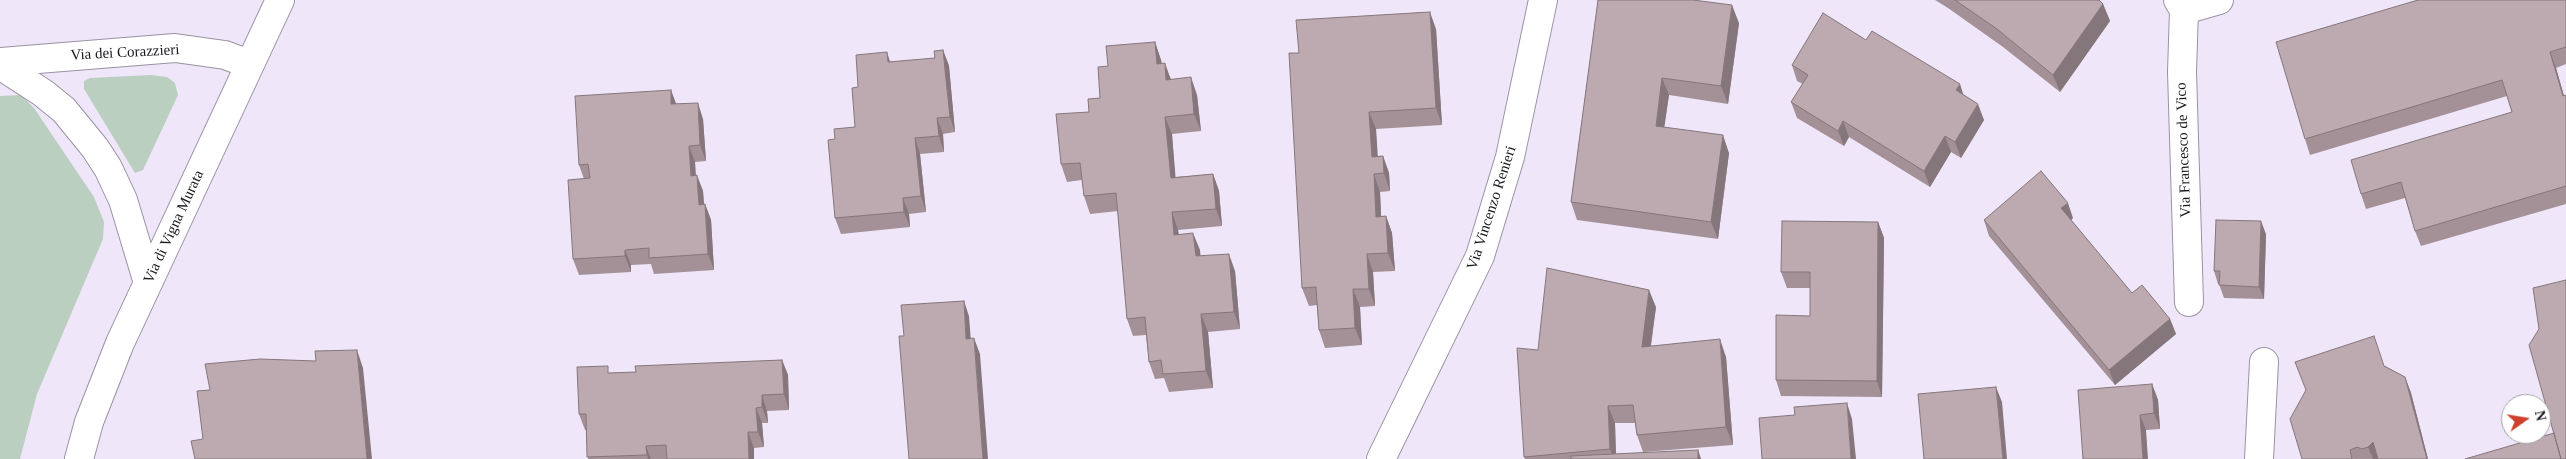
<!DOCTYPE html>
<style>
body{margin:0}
#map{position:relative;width:2566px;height:459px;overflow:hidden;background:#efe7f9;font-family:"Times New Roman",serif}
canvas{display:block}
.north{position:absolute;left:2501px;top:394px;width:50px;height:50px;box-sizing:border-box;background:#fff;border:1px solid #a3a3a5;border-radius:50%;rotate:77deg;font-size:14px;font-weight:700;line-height:20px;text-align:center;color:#1a181e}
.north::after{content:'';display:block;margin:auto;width:18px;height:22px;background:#ce422d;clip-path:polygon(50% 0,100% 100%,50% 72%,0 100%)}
</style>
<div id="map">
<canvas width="2566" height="459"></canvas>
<div class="north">N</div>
</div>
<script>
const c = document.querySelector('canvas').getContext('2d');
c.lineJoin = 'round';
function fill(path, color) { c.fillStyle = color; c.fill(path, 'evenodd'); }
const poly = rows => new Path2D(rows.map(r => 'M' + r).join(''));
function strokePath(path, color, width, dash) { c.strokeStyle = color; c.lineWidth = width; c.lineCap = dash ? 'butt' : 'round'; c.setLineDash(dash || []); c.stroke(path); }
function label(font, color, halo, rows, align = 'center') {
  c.font = font + ' "Times New Roman",serif'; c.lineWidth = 4; c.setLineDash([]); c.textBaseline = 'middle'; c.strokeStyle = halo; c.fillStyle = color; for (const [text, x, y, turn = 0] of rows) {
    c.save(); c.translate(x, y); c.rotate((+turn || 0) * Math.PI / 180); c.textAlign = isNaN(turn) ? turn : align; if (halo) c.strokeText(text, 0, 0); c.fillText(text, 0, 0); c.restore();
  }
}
fill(poly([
 [151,75,167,77,175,83,178,95,143,170,135,173,84,89,84,81,90,78],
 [21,95,34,108,94,197,104,222,103,239,37,394,20,459,0,459,0,96]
]), '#bacfc0');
const minor = poly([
 [2178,0,2184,10,2182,72,2189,302],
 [2184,10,2219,0],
 [1381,459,1480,256,1510,157,1543,0],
 [2259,459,2264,362]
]);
const major = poly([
 [0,62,175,48,225,55,249,64],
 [0,65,43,93,64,110,95,148,108,168,123,200,148,283],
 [79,459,89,422,120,343,280,0]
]);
strokePath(minor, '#9992a2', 30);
strokePath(major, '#9992a2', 30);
strokePath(minor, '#fff', 28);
strokePath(major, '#fff', 28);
fill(poly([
 [1598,0,1739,23,1728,104,1669,95,1664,127,1729,153,1718,239,1577,220,1571,202],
 [1935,0,2099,0,2103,4,2110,21,2060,92,2003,47,1948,8],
 [2566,0,2566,64,2556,68,2564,96,2566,95,2566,204,2421,246,2415,231,2405,198,2366,209,2361,194,2512,112,2507,96,2310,155,2305,139],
 [1436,29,1442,125,1376,129,1377,156,1383,156,1389,173,1390,191,1380,192,1381,216,1386,216,1392,233,1395,271,1373,272,1375,306,1360,307,1362,345,1325,348,1319,330,1317,305,1309,306,1302,288,1299,53],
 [1866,40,1964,95,1984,120,1961,158,1951,152,1930,187,1849,137,1844,146,1797,118,1791,102,1803,84,1797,81,1792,65],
 [1155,42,1162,63,1171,79,1197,95,1201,131,1172,134,1175,177,1213,174,1219,191,1222,226,1178,230,1179,234,1200,250,1200,256,1235,271,1240,329,1208,332,1213,388,1169,392,1164,378,1155,379,1149,362,1146,335,1133,336,1127,319,1118,211,1090,214,1084,196,1082,180,1067,182,1061,164,1089,112,1100,98,1108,66],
 [943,50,949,66,955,132,943,134,944,152,920,154,926,212,909,214,910,227,841,234,835,218,835,139,855,127,858,87,890,62,935,58],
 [676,104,703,119,706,161,695,162,696,175,703,191,704,204,705,204,711,220,714,270,654,274,651,264,631,265,631,272,579,275,573,259,584,179,579,165],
 [2073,218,2071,220,2132,293,2170,319,2176,334,2115,385,1989,236,1984,220],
 [1878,222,1884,238,1882,397,1781,396,1776,380,1810,316,1810,288,1787,288,1781,272],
 [2266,234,2264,299,2224,298,2219,284,2218,284,2214,271],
 [1656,307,1651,346,1726,357,1733,445,1643,452,1637,435,1635,423,1615,423,1616,454,1698,450,1701,459,1525,459,1524,457,1538,350],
 [782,360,788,375,789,410,767,411,768,423,762,423,764,447,754,448,754,459,588,459,586,430,585,430,579,414,611,373,636,372],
 [2385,366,2405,377,2411,393,2428,459,2302,459],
 [2152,384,2158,400,2160,429,2146,430,2083,459]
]), '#a39197');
fill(poly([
 [2103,4,2110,21,2060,92,2053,75],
 [1732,5,1739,23,1728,104,1721,86],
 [1430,12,1436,29,1442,125,1436,108],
 [1155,42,1161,60,1163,81,1157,64],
 [943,50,949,66,955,132,950,117],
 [887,52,892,68,888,62],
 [2550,52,2556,68,2566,103,2563,96],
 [1165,63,1171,80,1166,80],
 [1191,77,1197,95,1201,131,1194,114],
 [1662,78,1669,95,1662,143,1656,126],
 [1960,84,1965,100,1956,90],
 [671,90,677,106,671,104],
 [698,103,703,119,706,161,700,145],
 [1978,104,1984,120,1961,158,1955,142],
 [1369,112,1376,129,1379,174,1372,157],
 [1165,117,1172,134,1177,195,1171,178],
 [937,118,943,134,944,152,939,136],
 [1843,121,1849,137,1844,146,1838,131],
 [1723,135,1729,153,1718,239,1711,222],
 [1945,136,1951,152,1930,187,1924,171],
 [915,138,920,154,926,212,921,196],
 [689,146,695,162,696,192,691,176],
 [1383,156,1389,173,1390,191,1384,173],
 [1213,174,1219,191,1222,226,1216,209],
 [1374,174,1380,192,1382,234,1376,217],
 [697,175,703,191,705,220,699,205],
 [903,198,909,214,910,227,904,212],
 [2068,203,2073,218,2067,224,2061,208],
 [705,204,711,220,714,270,708,254],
 [1172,212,1178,230,1180,252,1174,235],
 [1386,216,1392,233,1395,271,1388,253],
 [2261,221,2266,234,2264,299,2259,287],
 [1878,222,1884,238,1882,397,1877,381],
 [1193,233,1200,250,1202,274,1196,256],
 [625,250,631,265,631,272,625,256],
 [1229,254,1235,271,1240,329,1234,312],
 [1367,254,1373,272,1375,306,1369,289],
 [1353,289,1360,307,1362,345,1355,328],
 [1649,290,1656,307,1648,364,1642,347],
 [964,301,969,316,972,355,966,339],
 [1201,314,1208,332,1213,388,1206,371],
 [2170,319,2176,334,2115,385,2109,370],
 [974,338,980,354,988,459,983,459],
 [1720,339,1726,357,1733,445,1726,427],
 [357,350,363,368,372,459,367,459],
 [782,360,788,375,789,410,784,394],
 [2405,377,2411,393,2428,459,2427,459],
 [2152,384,2158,400,2160,429,2154,413],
 [1996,387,2002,402,2007,459,2003,459],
 [762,395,767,411,768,423,762,407],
 [1847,403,1852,419,1856,459,1851,459],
 [1608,406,1615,423,1616,459,1614,459,1610,449],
 [756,408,762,423,764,447,758,432],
 [2140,415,2146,430,2148,459,2143,459],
 [748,432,754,448,754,459,749,459],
 [2373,442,2378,459,2373,459,2368,447],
 [646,446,651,459,648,459,647,455],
 [1698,450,1701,459,1698,459]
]), '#84767b');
const building = poly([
 [1598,0,1693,0,1732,5,1721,86,1662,78,1656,126,1723,135,1711,222,1571,202,1598,0],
 [1955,0,2099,0,2103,4,2053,75,1997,29,1955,0],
 [2418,0,2566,0,2566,47,2550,52,2563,96,2566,95,2566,186,2415,231,2401,182,2361,194,2351,160,2512,112,2502,80,2305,139,2276,42,2418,0],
 [1430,12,1436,108,1369,112,1372,157,1383,156,1384,173,1374,174,1376,217,1386,216,1388,253,1367,254,1369,289,1353,289,1355,328,1319,330,1316,287,1302,288,1289,53,1299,53,1296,20,1430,12],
 [1823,13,1866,40,1872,31,1960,84,1956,90,1978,104,1955,142,1945,136,1924,171,1843,121,1838,131,1791,102,1808,75,1792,65,1823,13],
 [1155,42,1157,64,1165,63,1166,80,1191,77,1194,114,1165,117,1171,178,1213,174,1216,209,1172,212,1174,235,1193,233,1196,256,1229,254,1234,312,1201,314,1206,371,1163,374,1161,360,1149,362,1145,317,1127,319,1116,193,1084,196,1080,163,1061,164,1056,114,1089,112,1088,99,1100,98,1098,67,1108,66,1106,46,1155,42],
 [943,50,950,117,937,118,939,136,915,138,921,196,903,198,904,212,835,218,828,140,835,139,834,129,855,127,852,88,858,87,856,55,887,52,888,62,935,58,934,51,943,50],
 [671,90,671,104,698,103,700,145,689,146,691,176,697,175,699,205,705,204,708,254,649,258,649,248,625,250,625,256,573,259,568,180,590,178,588,164,579,165,575,96,671,90],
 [2041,171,2068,203,2061,208,2132,293,2142,285,2170,319,2109,370,1984,220,2041,171],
 [2216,220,2261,221,2259,287,2219,285,2220,271,2214,271,2216,220],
 [1782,221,1878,222,1877,381,1776,380,1776,315,1810,316,1810,272,1781,272,1782,221],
 [1547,268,1649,290,1642,347,1720,339,1726,427,1637,435,1633,405,1608,406,1610,449,1524,457,1517,348,1538,350,1547,268],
 [2566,280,2566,459,2561,459,2529,345,2539,329,2533,288,2566,280],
 [964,301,966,339,974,338,983,459,909,459,899,336,904,336,901,305,964,301],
 [2374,336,2384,366,2405,377,2427,459,2378,459,2373,442,2368,447,2362,449,2357,447,2350,450,2352,459,2302,459,2290,419,2306,390,2295,362,2374,336],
 [357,350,367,459,195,459,191,441,203,439,197,391,210,390,205,364,260,359,316,361,315,351,357,350],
 [782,360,784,394,762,395,762,407,756,408,758,432,748,432,749,459,667,459,666,445,646,446,647,455,587,457,586,414,579,414,577,367,608,366,608,373,636,372,635,366,782,360],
 [2152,384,2154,413,2140,415,2143,459,2083,459,2078,390,2152,384],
 [1996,387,2003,459,1924,459,1918,394,1996,387],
 [1847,403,1851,459,1762,459,1759,418,1795,415,1794,407,1847,403],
 [2554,433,2561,459,2465,459,2554,433],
 [1698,450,1698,459,1571,459,1571,456,1698,450]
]);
fill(building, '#bda9b0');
strokePath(building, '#84767b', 1);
label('15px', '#1a181e', '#fff', [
 ["Via dei Corazzieri",125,53,-3],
 ["Via Francesco de Vico",2184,150,-92],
 ["Via Vincenzo Renieri",1492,208,-72],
 ["Via di Vigna Murata",174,227,-65]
]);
</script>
